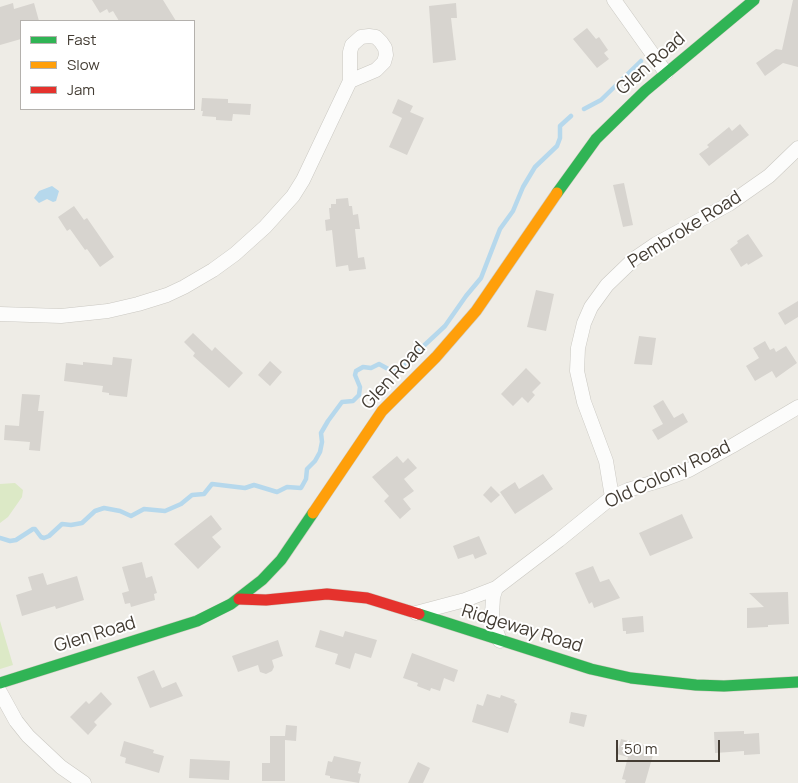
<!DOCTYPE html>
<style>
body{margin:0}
#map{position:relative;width:798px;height:783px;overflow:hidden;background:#eeece6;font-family:Manrope,sans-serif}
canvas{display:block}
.legend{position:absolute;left:20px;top:20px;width:175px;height:90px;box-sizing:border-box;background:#fff;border:1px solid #b4b1ad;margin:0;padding:6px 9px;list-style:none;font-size:15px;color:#433c33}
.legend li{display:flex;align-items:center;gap:10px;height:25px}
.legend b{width:25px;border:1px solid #b4b1ad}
.scale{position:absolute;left:616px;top:740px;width:104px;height:22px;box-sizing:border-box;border:2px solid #433c33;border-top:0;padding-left:6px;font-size:15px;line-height:18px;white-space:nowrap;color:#433c33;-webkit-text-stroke:4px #fff;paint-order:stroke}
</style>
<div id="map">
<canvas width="798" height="783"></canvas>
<ul class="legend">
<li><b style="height:6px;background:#30b455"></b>Fast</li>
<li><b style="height:6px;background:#ff9f0a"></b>Slow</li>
<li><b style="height:6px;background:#e5322d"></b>Jam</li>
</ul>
<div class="scale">50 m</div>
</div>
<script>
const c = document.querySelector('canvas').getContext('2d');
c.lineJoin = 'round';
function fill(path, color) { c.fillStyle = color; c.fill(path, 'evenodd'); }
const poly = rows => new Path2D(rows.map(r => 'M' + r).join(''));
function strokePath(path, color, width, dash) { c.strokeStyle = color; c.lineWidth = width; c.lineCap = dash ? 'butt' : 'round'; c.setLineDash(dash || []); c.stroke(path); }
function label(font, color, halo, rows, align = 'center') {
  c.font = font + ' Manrope,sans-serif'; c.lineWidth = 4; c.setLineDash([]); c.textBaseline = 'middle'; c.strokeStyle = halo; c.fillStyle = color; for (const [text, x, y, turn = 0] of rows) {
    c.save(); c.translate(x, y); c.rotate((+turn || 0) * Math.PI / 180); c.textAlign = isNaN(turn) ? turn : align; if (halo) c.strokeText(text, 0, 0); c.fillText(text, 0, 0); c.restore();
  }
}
fill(poly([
 [15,483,23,490,22,497,8,517,0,523,0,484],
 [0,621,13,665,0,669]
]), '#dce9c6');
fill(poly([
 [52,186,59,191,56,201,53,202,47,199,39,203,34,198,39,191]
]), '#b6d8ec');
strokePath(poly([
 [584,109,601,100,641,61],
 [0,538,10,541,16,540,33,529,35,529,41,537,44,538,49,536,62,524,71,525,82,523,95,511,104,508,120,511,131,516,144,509,165,511,181,504,192,495,204,494,212,484,245,488,254,485,277,492,287,487,301,488,306,479,307,469,315,461,320,452,322,442,321,433,328,421,342,402,353,401,359,395,360,387,355,375,356,371,363,367,371,368,379,364,390,370,400,368,445,326,466,296,481,278,500,229,513,211,523,187,535,167,557,146,560,138,560,126,571,116]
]), '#b6d8ec', 4.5);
fill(poly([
 [92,0,163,0,176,21,119,21,113,11,109,13,107,9,100,13],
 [793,0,798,0,798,67,783,63,765,76,756,63,776,49,782,50],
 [13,3,14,9,34,3,39,21,21,21,21,39,0,45,0,7],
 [456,3,457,18,451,18,456,60,433,63,429,6],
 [587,28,596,39,599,37,608,50,604,53,609,59,597,68,573,39],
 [202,98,228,99,228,103,251,104,250,115,233,114,232,121,216,120,216,117,202,116,203,111,201,111],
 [398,99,413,106,410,112,424,118,407,155,389,147,402,118,392,113],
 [740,124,749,135,709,166,699,154,709,147,707,145,729,127,732,131],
 [624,183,633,225,623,227,613,185],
 [348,198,349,206,352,206,353,215,358,214,360,229,355,229,358,258,364,257,366,269,349,271,348,265,336,267,332,230,326,231,325,220,330,219,329,208,331,208,331,204,336,204,336,199],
 [74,206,84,220,87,218,114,257,100,267,87,249,85,250,70,229,67,231,58,217],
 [748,234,763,256,748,265,747,263,741,267,730,249,738,243,737,241],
 [536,290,554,294,546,331,527,327],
 [798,301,798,317,785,325,778,313],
 [193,333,212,351,215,347,243,373,229,388,193,356,195,353,184,342],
 [639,336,656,338,652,365,634,364],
 [765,341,770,350,774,348,776,352,786,346,797,363,776,378,772,371,755,381,746,366,759,358,753,348],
 [113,357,132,359,127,397,109,395,109,393,102,392,103,386,64,381,66,363,83,365,83,362,112,365],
 [270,361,282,372,270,386,258,375],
 [526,368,541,383,532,392,535,395,528,403,522,397,513,406,501,394],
 [22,394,40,395,38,411,44,411,40,451,29,450,30,442,4,440,5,425,19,426],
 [663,400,674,418,683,413,688,422,658,440,652,430,663,424,653,406],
 [397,456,403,463,408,458,417,468,404,479,414,491,403,499,411,509,400,519,384,501,389,496,372,477],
 [543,474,553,489,515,514,500,492,515,482,519,489],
 [491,486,500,495,491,503,483,495],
 [682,514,693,538,650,556,639,533],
 [211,515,222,529,212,537,221,547,198,569,174,544],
 [479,536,487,554,475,559,473,554,458,559,453,546],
 [142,562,146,578,152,576,157,593,154,594,155,600,131,607,130,603,125,604,122,593,129,591,122,567],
 [593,566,600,582,609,579,620,598,594,608,592,602,589,604,575,573],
 [43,573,47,585,77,576,84,600,56,609,55,606,22,616,16,595,32,590,28,577],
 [788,592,789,624,768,625,768,627,747,628,747,608,764,607,749,593],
 [643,616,644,632,626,634,626,631,623,631,622,618],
 [320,630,343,637,345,631,377,640,371,658,355,653,350,669,335,664,338,654,315,647],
 [278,640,283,656,272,660,274,667,272,671,266,674,260,672,258,665,238,672,232,656],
 [412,653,458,670,454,682,444,678,440,691,431,688,430,691,417,686,418,683,403,678],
 [154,670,162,688,176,682,183,696,150,708,137,677],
 [101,692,112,704,94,722,97,725,88,735,70,717,86,701,89,704],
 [487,694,500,698,501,695,515,700,514,702,517,704,508,733,472,722,477,704,483,706],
 [571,712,587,715,584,727,569,723],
 [286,725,297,726,296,741,285,740,285,781,262,781,262,763,270,763,270,736,285,736],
 [744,731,744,734,759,733,760,754,744,755,744,751,715,753,714,732],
 [621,739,655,748,645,783,625,783,626,780,622,779,628,757,617,754],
 [124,741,154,750,153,753,164,756,159,773,125,763,126,758,120,756],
 [334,756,361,762,358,773,361,774,359,783,330,778,330,776,325,775,328,761,332,762],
 [190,759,230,761,229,780,189,778],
 [418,762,430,768,423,783,408,783]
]), '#d7d4cf');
const street = poly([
 [614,0,666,73],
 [0,314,61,316,108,311,138,304,167,295,184,287,213,270,235,254,265,227,293,196,303,180,350,81,350,52,352,45,361,37,369,36,376,37,381,42,385,48,386,55,384,62,376,70,350,81],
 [612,497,606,461,584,402,577,371,578,348,584,323,591,307,607,285,634,259,656,244,729,204,769,176,798,148],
 [496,588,493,597,492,615,494,625,500,641],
 [416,613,465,600,496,588,559,540,612,497,628,490,665,479,689,470,732,446,798,407],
 [0,692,16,721,28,736,61,767,84,783]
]);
const fast = poly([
 [557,193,596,139,645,91,754,0],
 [419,614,591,669,631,678,696,685,724,686,798,682],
 [0,683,197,621,231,604,262,580,281,560,313,513]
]);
const slow = poly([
 [313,513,382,411,436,357,476,311,557,193]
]);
const jam = poly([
 [239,599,266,600,327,594,367,598,419,614]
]);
strokePath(street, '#cac8c2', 15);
strokePath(fast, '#cdc9bd', 12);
strokePath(slow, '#cdc9bd', 12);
strokePath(jam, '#cdc9bd', 12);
strokePath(street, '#fcfcfb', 14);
strokePath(fast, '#30b455', 11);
strokePath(slow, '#ff9f0a', 11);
strokePath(jam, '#e5322d', 11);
label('18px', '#433c33', '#fff', [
 ["Glen Road",651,64,-41],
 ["Pembroke Road",685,230,-32],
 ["Glen Road",394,376,-47],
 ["Old Colony Road",668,475,-25],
 ["Ridgeway Road",522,629,17],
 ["Glen Road",95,635,-17]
]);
</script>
